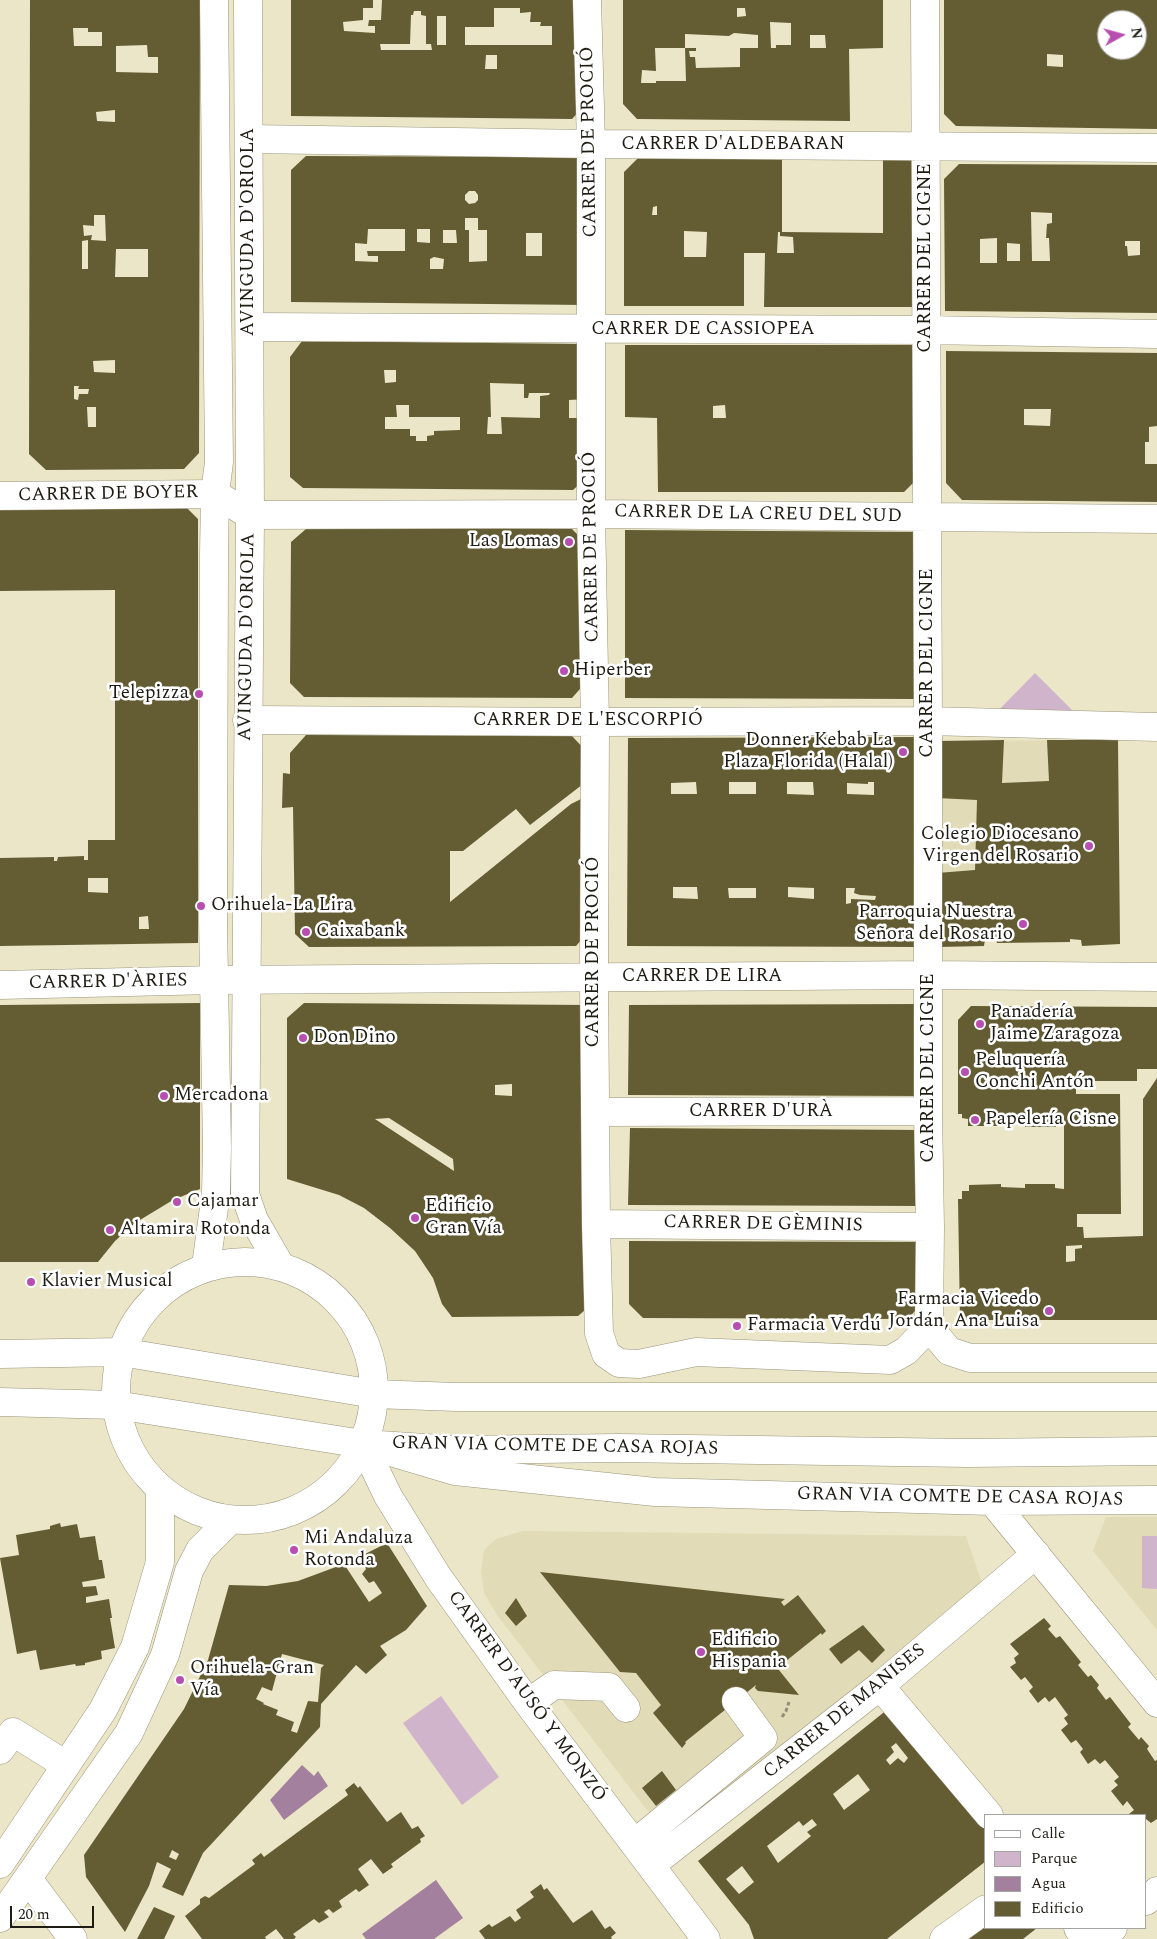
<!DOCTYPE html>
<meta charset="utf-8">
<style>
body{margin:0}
#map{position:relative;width:1157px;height:1939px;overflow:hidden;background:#ebe6c8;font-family:Spectral,serif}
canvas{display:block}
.legend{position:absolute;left:984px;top:1814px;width:162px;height:115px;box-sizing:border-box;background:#fff;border:1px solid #a5a4a0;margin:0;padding:6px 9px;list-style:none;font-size:15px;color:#1e1c12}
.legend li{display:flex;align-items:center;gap:10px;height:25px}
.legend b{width:25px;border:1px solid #a5a4a0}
.north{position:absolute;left:1097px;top:10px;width:50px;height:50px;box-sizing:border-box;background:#fff;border:1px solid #a5a4a0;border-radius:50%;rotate:83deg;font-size:14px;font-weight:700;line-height:20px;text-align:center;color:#1e1c12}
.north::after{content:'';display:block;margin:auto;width:18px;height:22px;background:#b84eaf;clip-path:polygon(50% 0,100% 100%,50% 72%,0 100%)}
.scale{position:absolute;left:10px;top:1906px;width:84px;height:22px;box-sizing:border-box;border:2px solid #1e1c12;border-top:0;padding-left:6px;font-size:15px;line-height:18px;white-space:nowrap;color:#1e1c12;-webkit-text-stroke:4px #fff;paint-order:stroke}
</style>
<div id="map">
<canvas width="1157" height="1939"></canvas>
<ul class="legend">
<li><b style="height:6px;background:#fff"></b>Calle</li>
<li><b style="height:14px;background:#d0b4cc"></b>Parque</li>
<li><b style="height:14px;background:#a3809e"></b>Agua</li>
<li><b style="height:14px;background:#645d34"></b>Edificio</li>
</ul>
<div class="north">N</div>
<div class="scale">20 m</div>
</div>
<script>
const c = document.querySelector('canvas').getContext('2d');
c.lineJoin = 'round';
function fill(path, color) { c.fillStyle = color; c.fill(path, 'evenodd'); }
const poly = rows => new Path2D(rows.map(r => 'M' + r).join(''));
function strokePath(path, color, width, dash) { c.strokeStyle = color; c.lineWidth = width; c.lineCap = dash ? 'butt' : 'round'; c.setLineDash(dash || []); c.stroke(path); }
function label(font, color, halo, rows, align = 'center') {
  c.font = font + ' Spectral,serif'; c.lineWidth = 5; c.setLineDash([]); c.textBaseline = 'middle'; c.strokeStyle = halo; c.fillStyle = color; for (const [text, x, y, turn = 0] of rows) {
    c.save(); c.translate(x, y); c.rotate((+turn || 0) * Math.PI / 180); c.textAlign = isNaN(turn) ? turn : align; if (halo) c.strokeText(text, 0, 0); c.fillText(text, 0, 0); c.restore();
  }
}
fill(poly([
 [1118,740,1120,944,1082,946,1081,940,1070,939,1070,942,1061,942,1058,819,985,939,984,946,937,947,938,741],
 [1106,1517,1157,1517,1157,1630,1093,1551],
 [523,1531,966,1536,983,1586,670,1840,497,1615,484,1593,481,1572,484,1550,496,1539]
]), '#e2dbb7');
fill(poly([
 [1035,673,1078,716,990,719],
 [1142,1536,1157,1536,1157,1589,1142,1588],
 [441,1696,499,1777,462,1805,403,1723]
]), '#d0b4cc');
fill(poly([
 [302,1765,314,1776,318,1771,328,1786,284,1820,270,1800],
 [436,1880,463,1918,434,1939,366,1939,362,1934]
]), '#a3809e');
fill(poly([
 [30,0,200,0,199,453,184,469,46,470,29,454],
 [73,28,88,28,88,32,102,32,102,46,74,46],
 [147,45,148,57,158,57,158,73,116,72,116,46],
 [115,110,115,122,97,121,96,112],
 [94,215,105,215,106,241,91,240,92,235,84,236,83,225,94,226],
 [88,240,88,269,82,269,82,241],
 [116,249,148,249,148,277,115,277],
 [115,360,115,373,94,372,93,361],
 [74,386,79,386,78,389,89,389,88,394,79,394,78,400,74,399],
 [87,407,96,407,96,427,88,427],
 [291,0,373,0,373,8,363,8,363,20,343,22,344,31,375,33,375,26,368,26,369,20,381,20,382,0,585,0,586,104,572,119,291,116],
 [494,8,520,8,520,13,531,12,530,22,541,22,540,26,552,26,552,45,465,45,465,27,494,27],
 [414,11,421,11,421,15,426,16,426,44,431,44,432,50,381,50,380,44,410,44,411,15,413,15],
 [437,16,446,16,446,45,437,45],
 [486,55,497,55,497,69,485,69],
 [623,0,883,0,883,48,849,49,850,121,637,119,623,104],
 [737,8,745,8,746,16,737,17],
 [770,22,791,23,791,45,776,45,776,48,771,48],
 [734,33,758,35,758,48,740,48,740,67,696,68,695,57,690,57,689,51,696,51,696,48,685,48,685,34,729,36],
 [810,35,825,35,826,48,810,48],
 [655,48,685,48,686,81,656,81,656,83,641,83,642,70,656,71],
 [944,0,1157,0,1157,129,956,126,944,114],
 [1107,20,1137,20,1137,50,1107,50],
 [1047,54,1063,55,1063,67,1047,66],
 [306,156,586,157,587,305,291,302,291,170],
 [469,191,475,191,478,195,478,200,475,203,469,204,465,200,465,195],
 [465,218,478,218,478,230,487,230,487,261,469,262,469,230,465,230],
 [368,229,405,229,405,251,367,251,368,256,378,256,378,262,355,261,355,243,367,244],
 [417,229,430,229,430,243,417,242],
 [443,230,456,230,457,243,443,243],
 [526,233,542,233,542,256,526,256],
 [434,257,444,259,443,269,430,269,430,259],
 [638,158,782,159,782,232,883,233,883,159,915,160,916,307,764,307,765,253,744,253,744,306,624,306,624,172],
 [657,206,657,215,652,215,653,207],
 [684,231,707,232,706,257,684,257],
 [778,232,780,232,780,236,793,237,794,253,777,253],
 [959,164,1157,165,1157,313,945,311,944,179],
 [1031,212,1052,213,1052,223,1047,224,1046,238,1049,238,1050,261,1032,261],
 [997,238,997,263,980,263,980,239],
 [1125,241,1140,241,1140,255,1128,256,1127,246,1125,246],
 [1007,243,1020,244,1020,261,1007,261],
 [302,341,587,344,587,399,569,400,569,418,586,418,587,477,573,490,303,488,290,477,290,357],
 [384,370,396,370,396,382,385,383],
 [490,383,524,384,524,398,528,398,529,393,550,393,549,395,540,396,540,418,501,417,502,434,487,434,488,417,491,417],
 [396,405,409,405,409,417,460,417,460,430,434,431,434,435,427,436,427,441,416,441,416,436,410,436,410,429,385,429,385,417,397,417],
 [625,345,917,345,917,479,904,492,658,492,657,418,625,417],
 [725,405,726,418,713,418,713,406],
 [946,351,1157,353,1157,426,1149,427,1149,442,1145,442,1145,464,1157,464,1157,502,962,500,946,483],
 [1024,409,1051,409,1050,426,1024,425],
 [183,504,198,519,198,943,0,946,0,858,54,857,54,861,57,861,58,857,84,856,84,860,88,860,88,840,115,840,115,590,0,591,0,507],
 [88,878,108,878,108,893,88,892],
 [148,916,149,929,139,929,139,917],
 [446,528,572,529,587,544,587,681,572,698,304,697,290,683,291,542,306,529],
 [625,530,917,532,918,699,625,698],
 [306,735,572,736,587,752,587,781,530,825,516,809,463,851,450,851,450,902,571,804,587,796,589,931,576,946,309,947,295,934,293,807,282,808,283,773,290,774,290,753],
 [920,737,920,947,627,946,628,738],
 [696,782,697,794,671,794,671,783],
 [729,782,756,782,756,794,729,794],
 [787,782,813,782,814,795,787,794],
 [868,782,874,782,874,795,847,794,847,783,868,784],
 [673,887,697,887,698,899,673,898],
 [788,887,814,888,814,899,788,897],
 [728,888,756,888,756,898,729,898],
 [846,888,855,888,854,893,860,895,876,896,875,900,851,899,851,903,846,904],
 [1004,740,1002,783,1049,781,1047,740,1118,740,1120,944,1082,946,1081,940,1070,939,1070,942,997,943,996,938,985,939,984,946,937,947,937,873,975,870,977,800,937,798,938,741],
 [200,1003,200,1189,173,1200,135,1223,115,1241,98,1262,0,1262,0,1005],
 [304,1003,589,1005,591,1305,578,1316,452,1317,442,1304,433,1278,415,1251,390,1228,364,1208,339,1195,287,1179,287,1018],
 [512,1084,512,1096,495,1095,495,1085],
 [389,1118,453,1159,454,1171,375,1119],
 [920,1004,920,1096,628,1095,629,1005],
 [971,1006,1157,1007,1157,1069,1137,1069,1137,1081,1076,1081,1076,1094,1120,1094,1121,1214,1077,1214,1077,1227,1083,1227,1084,1238,1143,1236,1143,1099,1157,1078,1157,1320,960,1320,958,1199,962,1199,962,1191,969,1191,969,1185,1001,1184,1001,1187,1025,1188,1025,1184,1055,1184,1055,1188,1064,1189,1064,1123,1056,1123,1056,1127,1025,1127,1025,1123,1001,1123,1001,1126,968,1126,968,1119,962,1118,962,1114,958,1114,958,1020],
 [1082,1245,1082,1248,1075,1249,1075,1261,1066,1262,1066,1246],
 [630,1128,920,1130,921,1206,628,1205],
 [629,1241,921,1242,920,1305,908,1319,643,1318,629,1304],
 [60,1523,61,1527,77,1524,80,1538,95,1536,99,1560,102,1560,105,1578,82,1582,83,1587,96,1586,98,1595,86,1597,86,1603,109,1599,112,1618,110,1618,115,1648,101,1651,102,1659,85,1663,85,1665,76,1666,75,1664,40,1670,36,1650,17,1654,0,1558,19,1555,16,1535,50,1529,50,1526],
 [387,1543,427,1606,406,1630,380,1646,387,1655,366,1674,356,1665,321,1704,320,1727,203,1853,183,1896,162,1887,171,1869,157,1862,149,1886,125,1932,86,1877,84,1855,184,1709,208,1660,229,1585,266,1586,298,1581,344,1564,369,1602,382,1593,374,1581,369,1583,362,1574,366,1569,359,1557],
 [282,1654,324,1665,321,1668,318,1702,308,1701,297,1733,291,1731,294,1722,276,1715,278,1710,263,1704,264,1703,256,1699,262,1687,272,1691],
 [172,1850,179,1854,176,1860,169,1857],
 [540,1572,785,1599,781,1602,784,1606,798,1595,826,1631,822,1635,821,1633,776,1669,779,1670,799,1695,758,1691,755,1688,756,1685,685,1742,686,1743,682,1748,653,1713,661,1705,636,1673,620,1672],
 [516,1598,527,1616,516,1626,505,1613],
 [1044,1618,1051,1626,1048,1629,1056,1638,1060,1636,1081,1662,1078,1665,1088,1677,1091,1675,1099,1685,1097,1688,1106,1700,1110,1697,1131,1724,1128,1727,1139,1740,1141,1737,1149,1746,1147,1749,1155,1761,1157,1760,1157,1819,1151,1823,1146,1819,1146,1815,1130,1815,1129,1814,1134,1810,1127,1801,1123,1806,1111,1791,1118,1785,1114,1781,1119,1777,1105,1760,1100,1764,1095,1759,1088,1764,1080,1752,1083,1749,1076,1740,1071,1743,1061,1730,1068,1724,1064,1718,1068,1715,1055,1697,1049,1702,1045,1697,1038,1703,1029,1691,1033,1687,1025,1677,1021,1680,1010,1667,1016,1663,1014,1658,1019,1654,1010,1644],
 [863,1625,885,1650,872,1663,859,1650,841,1664,829,1649],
 [888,1709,986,1827,986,1861,887,1939,754,1939,749,1925,698,1861],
 [896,1743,908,1758,904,1763,898,1758,890,1765,886,1760,894,1752,891,1747],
 [858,1774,870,1790,844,1810,833,1794],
 [812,1819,817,1825,807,1832,811,1836,778,1863,767,1846,799,1821,803,1826],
 [742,1866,754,1882,739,1894,726,1879],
 [662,1771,676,1790,656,1806,642,1788],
 [354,1783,358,1788,360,1786,387,1822,401,1812,412,1829,418,1826,425,1836,420,1839,421,1842,391,1864,393,1867,383,1874,371,1859,358,1869,369,1885,359,1892,356,1889,339,1901,342,1907,333,1913,329,1909,324,1912,329,1917,319,1923,314,1919,293,1934,296,1937,294,1939,284,1939,276,1929,265,1937,266,1939,202,1939,185,1916,200,1904,200,1899,205,1896,209,1898,255,1864,252,1860,261,1853,264,1857,348,1795,345,1790],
 [541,1884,544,1890,547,1888,573,1923,592,1910,605,1929,610,1926,616,1933,611,1937,612,1939,485,1939,479,1931,489,1924,492,1927,510,1916,515,1922,521,1918,516,1910,534,1897,530,1892],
 [154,1907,175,1916,164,1939,137,1939],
 [986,1925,986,1928,1037,1928,1023,1939,969,1939]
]), '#645d34');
const minor = poly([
 [587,0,591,144,591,514,595,722,594,978,596,1224,599,1333,606,1354,619,1363,639,1364,696,1352,890,1360,906,1351,929,1327],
 [925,0,928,721,928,1111,930,1227,929,1327],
 [249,139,591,144,1157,148],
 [250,327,926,330,1157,334],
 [0,496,215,494,250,515,591,514,1157,519],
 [247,720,595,722,928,721,1157,727],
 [0,985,215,980,929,975,1157,977],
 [595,1112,928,1111],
 [596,1224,930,1227],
 [929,1327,949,1351,970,1358,1157,1358],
 [363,1444,388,1496,438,1577,528,1703,706,1939],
 [388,1451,455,1471,655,1492,992,1501,1157,1500],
 [992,1501,1157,1703],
 [880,1686,989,1815],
 [528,1703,554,1685,609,1687,626,1708],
 [0,1750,13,1732,66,1765],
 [635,1843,763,1738,736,1701],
 [651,1865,880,1686,1036,1554],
 [28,1879,73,1939],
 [1146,1901,1157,1891],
 [1078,1928,1086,1939],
 [944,1939,986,1909],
 [1099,1939,1113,1928]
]);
const major = poly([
 [248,0,250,515,245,1194,254,1220,280,1265],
 '116 1391a129 129 0 1 1 258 0a129 129 0 1 1-258 0Z',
 [206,1266,216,1193,217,1148,213,920,214,555,215,494,219,462,214,0],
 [0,1354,121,1352,374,1394,456,1397,1157,1397],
 [0,1402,116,1405,363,1444,456,1450,618,1448,968,1453,1157,1451],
 [0,1864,103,1710,135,1647,160,1562,160,1489],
 [0,1918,129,1733,165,1655,189,1571,200,1550,230,1520]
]);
strokePath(minor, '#9a9579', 29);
strokePath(major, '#9a9579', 29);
strokePath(poly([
 [782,1717,786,1711,789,1702]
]), '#938f7a', 3, [4, 2.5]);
strokePath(minor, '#fff', 28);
strokePath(major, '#fff', 28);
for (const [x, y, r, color] of [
 [569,542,5,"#b84eaf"],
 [564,671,5,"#b84eaf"],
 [199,694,5,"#b84eaf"],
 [903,752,5,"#b84eaf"],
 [1089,846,5,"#b84eaf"],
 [201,906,5,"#b84eaf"],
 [1023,924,5,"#b84eaf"],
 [306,932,5,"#b84eaf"],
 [980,1024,5,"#b84eaf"],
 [303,1038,5,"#b84eaf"],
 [965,1072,5,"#b84eaf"],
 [164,1096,5,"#b84eaf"],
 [975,1120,5,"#b84eaf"],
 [177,1202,5,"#b84eaf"],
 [415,1218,5,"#b84eaf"],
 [110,1230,5,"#b84eaf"],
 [31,1282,5,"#b84eaf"],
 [1049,1311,5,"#b84eaf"],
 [737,1326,5,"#b84eaf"],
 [294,1550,5,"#b84eaf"],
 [701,1652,5,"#b84eaf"],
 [180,1680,5,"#b84eaf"]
]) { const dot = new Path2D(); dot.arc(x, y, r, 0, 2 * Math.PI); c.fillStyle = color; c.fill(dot); strokePath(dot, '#fff', 2); }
label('19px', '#1e1c12', '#fff', [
 ["CARRER DE PROCIÓ",590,142,-91],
 ["CARRER D'ALDEBARAN",733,145],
 ["AVINGUDA D'ORIOLA",249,232,-90],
 ["CARRER DEL CIGNE",926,258,-90],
 ["CARRER DE CASSIOPEA",703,330],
 ["CARRER DE BOYER",108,495,-1],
 ["CARRER DE LA CREU DEL SUD",758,515,1],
 ["CARRER DE PROCIÓ",592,547,-91],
 ["AVINGUDA D'ORIOLA",248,637,-89],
 ["CARRER DEL CIGNE",928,663,-90],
 ["CARRER DE L'ESCORPIÓ",588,721],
 ["CARRER DE PROCIÓ",594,952,-90],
 ["CARRER DE LIRA",702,977],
 ["CARRER D'ÀRIES",108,983,-1],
 ["CARRER DEL CIGNE",929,1068,-90],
 ["CARRER D'URÀ",761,1112],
 ["CARRER DE GÈMINIS",763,1225,1],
 ["GRAN VIA COMTE DE CASA ROJAS",555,1447,1],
 ["GRAN VIA COMTE DE CASA ROJAS",960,1498,1],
 ["CARRER D'AUSÓ Y MONZÓ",526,1697,54],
 ["CARRER DE MANISES",845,1712,-39]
]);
label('19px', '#1e1c12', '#fff', [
 ["Las Lomas",559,542,"right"],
 ["Hiperber",574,671],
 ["Telepizza",189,694,"right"],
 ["Donner Kebab La",893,741,"right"],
 ["Plaza Florida (Halal)",893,763,"right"],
 ["Colegio Diocesano",1079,835,"right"],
 ["Virgen del Rosario",1079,857,"right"],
 ["Orihuela-La Lira",211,906],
 ["Parroquia Nuestra",1013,913,"right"],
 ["Señora del Rosario",1013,935,"right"],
 ["Caixabank",316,932],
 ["Panadería",990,1013],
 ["Jaime Zaragoza",990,1035],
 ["Don Dino",313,1038],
 ["Peluquería",975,1061],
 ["Conchi Antón",975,1083],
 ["Mercadona",174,1096],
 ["Papelería Cisne",985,1120],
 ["Cajamar",187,1202],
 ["Edificio",425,1207],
 ["Gran Vía",425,1229],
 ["Altamira Rotonda",120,1230],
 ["Klavier Musical",41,1282],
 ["Farmacia Vicedo",1039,1300,"right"],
 ["Jordán, Ana Luisa",1039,1322,"right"],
 ["Farmacia Verdú",747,1326],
 ["Mi Andaluza",304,1539],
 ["Rotonda",304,1561],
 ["Edificio",711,1641],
 ["Hispania",711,1663],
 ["Orihuela-Gran",190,1669],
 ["Vía",190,1691]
], 'left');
</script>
